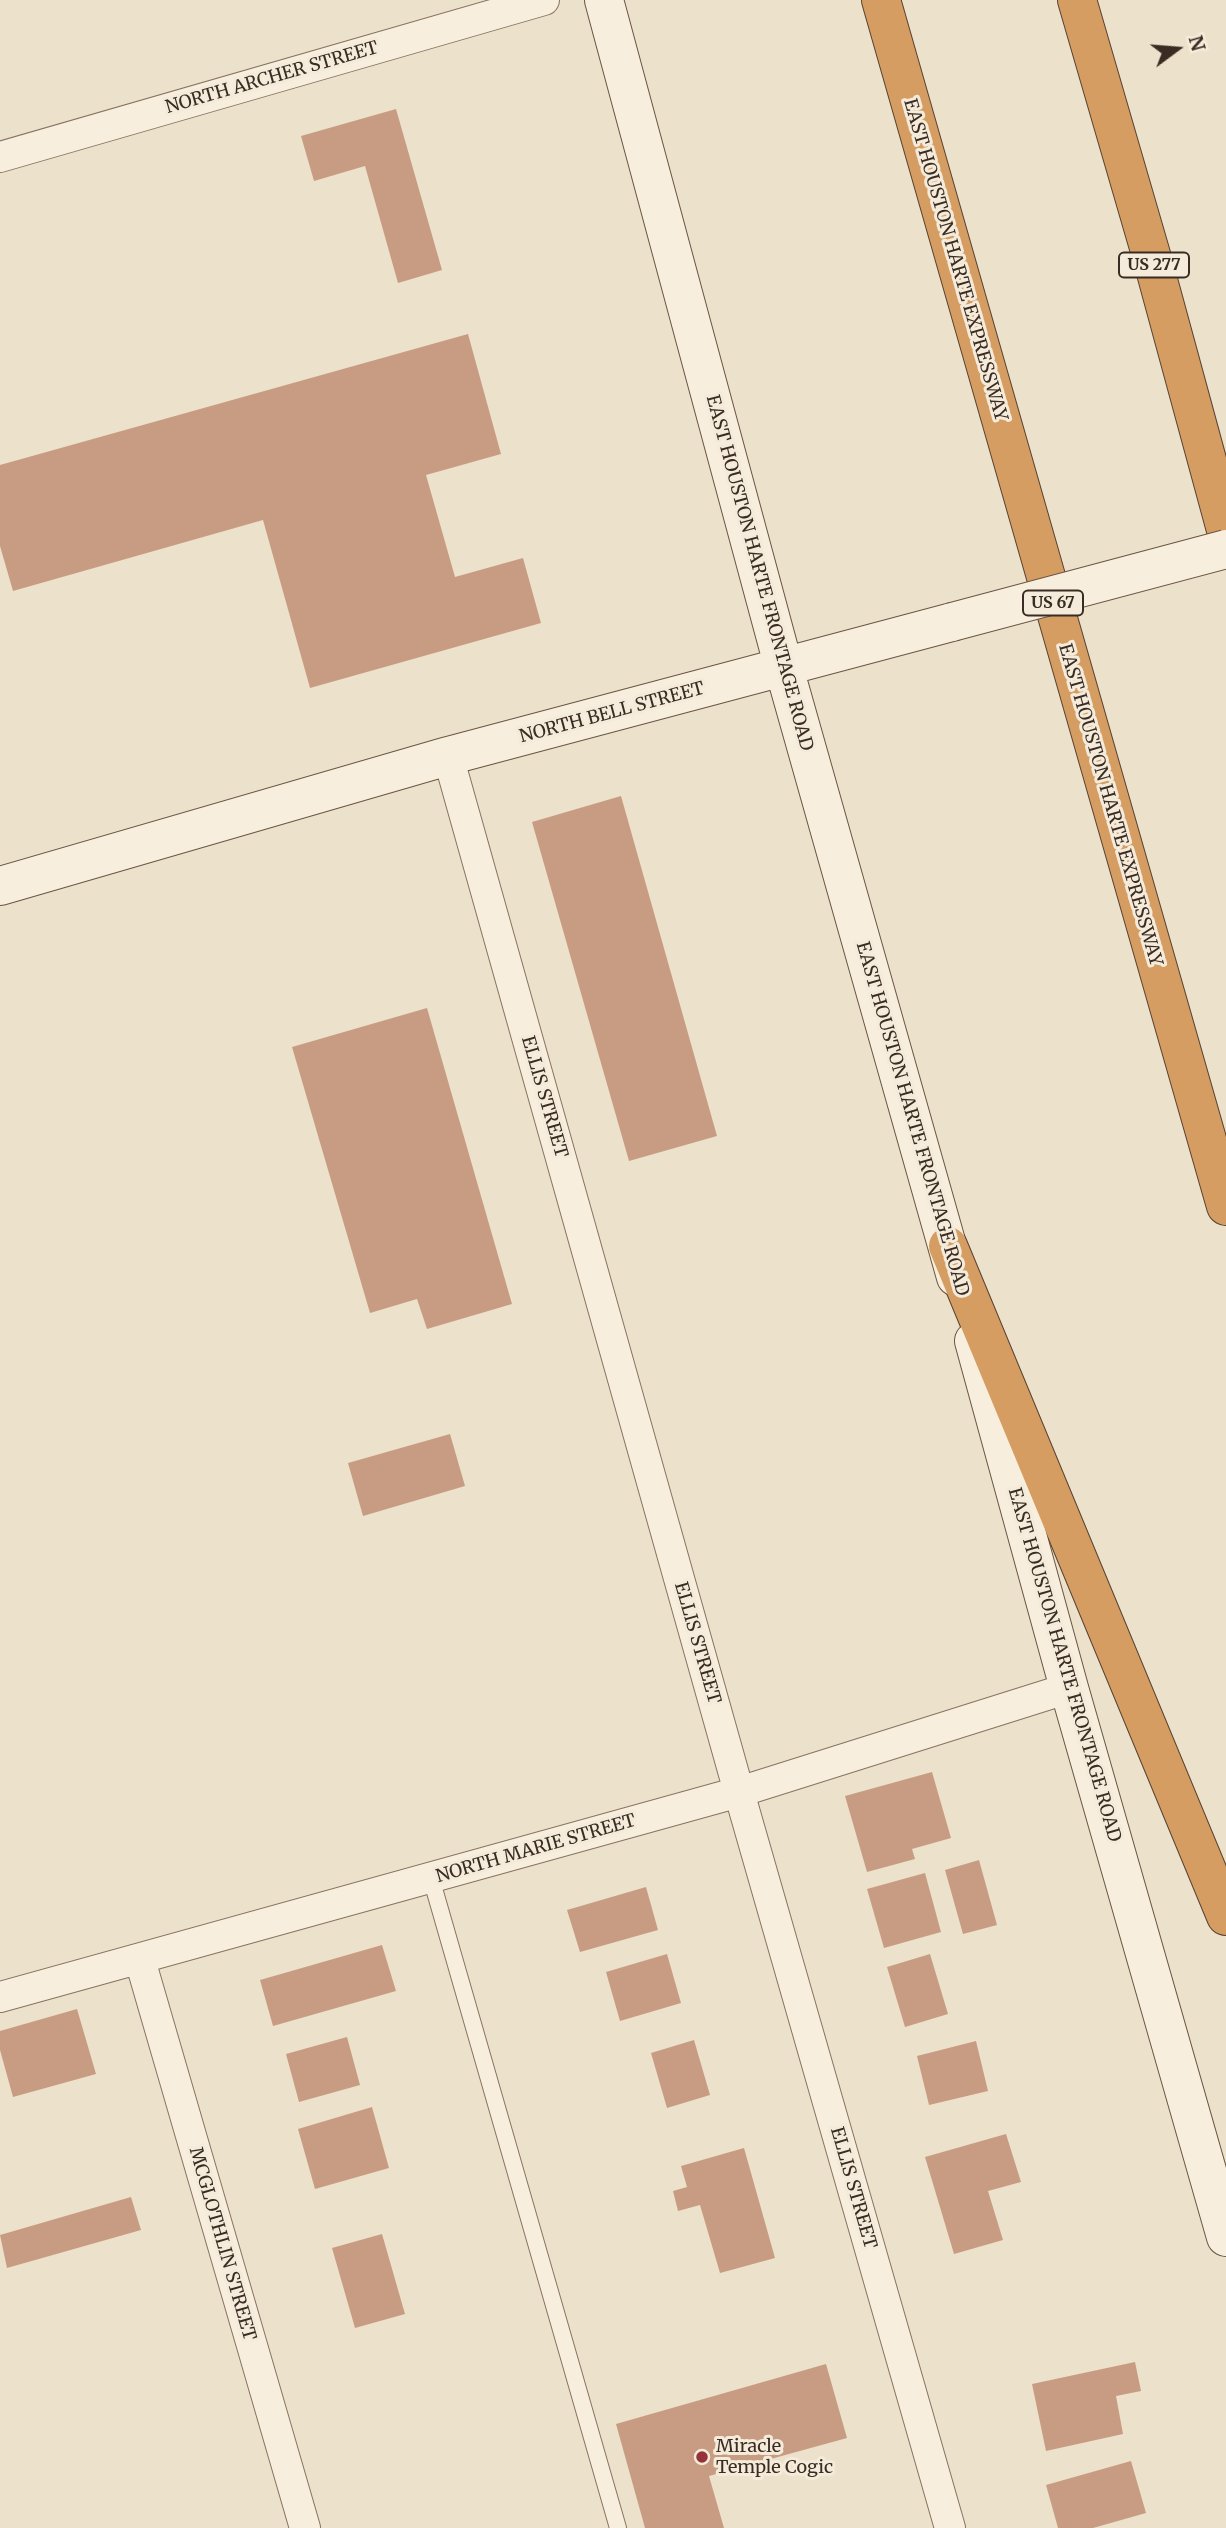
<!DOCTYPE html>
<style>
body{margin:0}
#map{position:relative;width:1226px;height:2528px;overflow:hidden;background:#ece1ca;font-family:Merriweather,serif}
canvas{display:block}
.north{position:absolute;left:1142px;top:14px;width:70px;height:70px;-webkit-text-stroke:5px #f4ebda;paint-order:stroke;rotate:74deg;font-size:19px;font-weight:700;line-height:28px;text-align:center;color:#3a2c22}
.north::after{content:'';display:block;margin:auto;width:24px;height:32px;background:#3a2c22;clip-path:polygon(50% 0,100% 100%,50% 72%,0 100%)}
</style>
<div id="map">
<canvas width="1226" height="2528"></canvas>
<div class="north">N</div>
</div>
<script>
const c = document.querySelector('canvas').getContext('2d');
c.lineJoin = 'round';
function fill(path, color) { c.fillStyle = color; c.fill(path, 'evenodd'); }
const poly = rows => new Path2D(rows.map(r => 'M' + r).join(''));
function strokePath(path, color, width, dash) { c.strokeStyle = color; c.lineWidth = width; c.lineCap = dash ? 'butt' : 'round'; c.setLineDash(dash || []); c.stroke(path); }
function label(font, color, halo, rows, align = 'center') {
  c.font = font + ' Merriweather,serif'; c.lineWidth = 6; c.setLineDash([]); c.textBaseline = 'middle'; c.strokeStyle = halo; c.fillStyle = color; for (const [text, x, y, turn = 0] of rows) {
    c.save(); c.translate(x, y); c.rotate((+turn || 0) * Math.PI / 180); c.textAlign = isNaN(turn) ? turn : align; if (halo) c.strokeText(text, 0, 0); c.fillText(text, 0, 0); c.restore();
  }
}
fill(poly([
 [396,109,442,270,398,283,365,166,314,181,301,136],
 [468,334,501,454,426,475,455,577,523,558,541,623,310,688,263,520,13,591,0,546,0,465],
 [621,796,717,1136,629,1161,532,822],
 [427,1008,512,1304,427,1329,417,1299,370,1313,292,1047],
 [450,1434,465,1486,363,1516,348,1463],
 [932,1772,951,1838,912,1849,915,1859,867,1872,845,1796],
 [979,1860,997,1925,963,1934,945,1870],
 [925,1873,941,1932,884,1948,867,1889],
 [646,1887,658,1930,580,1952,567,1910],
 [382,1945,396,1991,273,2026,260,1980],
 [667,1954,681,2003,620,2021,606,1972],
 [930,1954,948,2014,905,2027,887,1967],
 [77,2009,96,2074,13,2097,0,2050,0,2031],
 [347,2037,360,2085,299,2102,286,2054],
 [694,2040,710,2095,667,2108,651,2053],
 [976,2041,988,2091,929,2105,917,2056],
 [372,2107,389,2168,315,2189,298,2129],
 [1006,2134,1021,2182,988,2191,1003,2240,954,2254,925,2157],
 [744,2148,775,2258,720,2273,700,2205,678,2211,673,2191,687,2187,681,2166],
 [131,2197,141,2230,7,2268,0,2235],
 [382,2234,405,2314,355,2328,332,2248],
 [1135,2362,1141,2391,1116,2396,1123,2434,1046,2451,1032,2384],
 [826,2364,847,2438,709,2476,724,2528,645,2528,616,2424],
 [1131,2461,1146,2513,1093,2528,1058,2528,1046,2485]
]), '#c89c83');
const lane = poly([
 [431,1878,618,2528]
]);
const street = poly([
 [0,157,544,0],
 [448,756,739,1792,950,2528],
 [140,1960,305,2528],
 [0,1997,739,1792,1069,1688]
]);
const secondary = poly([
 [604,0,784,668,956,1277],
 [0,886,448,756,952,622],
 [974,1341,1069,1688,1226,2237]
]);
const highway = poly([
 [881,0,1226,1206],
 [1077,0,1152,258,1226,530],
 [948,1246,1226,1916]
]);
strokePath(lane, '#887360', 18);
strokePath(street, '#887360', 32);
strokePath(secondary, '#6a5542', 40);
strokePath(highway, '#574233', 40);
strokePath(lane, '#f7eedd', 16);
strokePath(street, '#f7eedd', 30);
strokePath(secondary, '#f7eedd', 38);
strokePath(highway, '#d59d62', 38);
const secondaryBridge = poly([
 [952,622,1226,549]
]);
strokePath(secondaryBridge, '#6a5542', 40, []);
strokePath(secondaryBridge, '#f7eedd', 38);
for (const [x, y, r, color] of [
 [702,2457,7,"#943338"]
]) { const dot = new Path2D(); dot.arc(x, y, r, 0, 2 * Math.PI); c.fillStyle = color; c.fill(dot); strokePath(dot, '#f4ebda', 2.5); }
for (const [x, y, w] of [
 [1154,265,70],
 [1053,603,60]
]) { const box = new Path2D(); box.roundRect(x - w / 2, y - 12.5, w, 25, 5); c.fillStyle = '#f4ebda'; c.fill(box); strokePath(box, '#3a2c22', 2); }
label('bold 16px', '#3a2c22', null, [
 ["US 277",1154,265],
 ["US 67",1053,603]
]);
label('18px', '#3a2c22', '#f4ebda', [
 ["NORTH ARCHER STREET",272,78,-16],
 ["EAST HOUSTON HARTE EXPRESSWAY",955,260,74],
 ["EAST HOUSTON HARTE FRONTAGE ROAD",759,573,75],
 ["NORTH BELL STREET",612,713,-15],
 ["EAST HOUSTON HARTE EXPRESSWAY",1110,805,74],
 ["ELLIS STREET",544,1097,74],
 ["EAST HOUSTON HARTE FRONTAGE ROAD",912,1119,74],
 ["ELLIS STREET",697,1643,74],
 ["EAST HOUSTON HARTE FRONTAGE ROAD",1064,1665,74],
 ["NORTH MARIE STREET",536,1849,-16],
 ["ELLIS STREET",853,2188,74],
 ["MCGLOTHLIN STREET",222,2244,74]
]);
label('18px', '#3a2c22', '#f4ebda', [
 ["Miracle",716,2447],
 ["Temple Cogic",716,2468]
], 'left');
</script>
